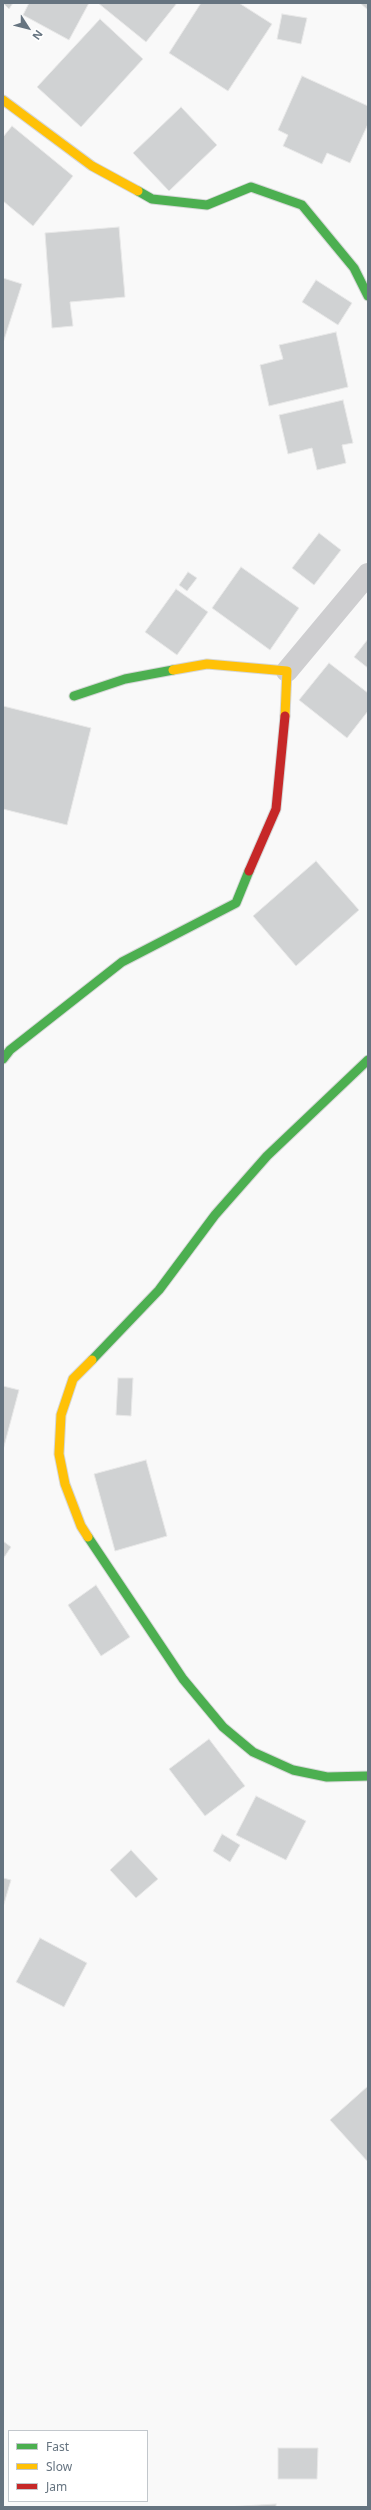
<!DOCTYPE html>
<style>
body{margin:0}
#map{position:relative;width:371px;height:2510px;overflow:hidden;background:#f9f9f9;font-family:"Noto Sans",sans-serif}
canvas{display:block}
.frame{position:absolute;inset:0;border:4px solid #667480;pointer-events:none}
.legend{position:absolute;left:8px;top:2430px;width:140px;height:72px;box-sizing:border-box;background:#fff;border:1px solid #c2c7cc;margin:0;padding:5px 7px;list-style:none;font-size:12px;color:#667480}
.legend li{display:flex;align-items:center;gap:8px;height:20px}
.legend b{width:20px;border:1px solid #c2c7cc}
.north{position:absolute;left:8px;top:8px;width:40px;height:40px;-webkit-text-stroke:3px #fff;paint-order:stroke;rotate:126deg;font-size:11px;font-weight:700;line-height:16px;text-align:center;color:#667480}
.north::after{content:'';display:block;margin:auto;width:14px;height:18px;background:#667480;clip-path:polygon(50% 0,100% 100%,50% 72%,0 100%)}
</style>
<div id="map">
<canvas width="371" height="2510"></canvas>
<div class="frame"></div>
<ul class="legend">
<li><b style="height:5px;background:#4caf50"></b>Fast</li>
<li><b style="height:5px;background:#ffc107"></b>Slow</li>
<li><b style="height:5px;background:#c62828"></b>Jam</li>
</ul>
<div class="north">N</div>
</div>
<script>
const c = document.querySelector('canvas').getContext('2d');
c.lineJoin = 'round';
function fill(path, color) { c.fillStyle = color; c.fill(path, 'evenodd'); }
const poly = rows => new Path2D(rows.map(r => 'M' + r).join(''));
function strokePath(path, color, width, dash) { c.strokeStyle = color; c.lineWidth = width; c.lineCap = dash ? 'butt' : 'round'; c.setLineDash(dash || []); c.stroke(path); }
const building = poly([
 [3,3,13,3,9,9,3,3],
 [29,3,89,3,69,40,23,15,29,3],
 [98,3,177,3,146,42,98,3],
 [201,3,239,3,272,24,228,91,169,53,201,3],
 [360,3,368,3,368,10,360,3],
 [282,14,307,18,301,44,277,39,282,14],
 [100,19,143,59,81,127,37,87,100,19],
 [302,76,368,106,368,124,350,163,327,153,322,164,283,146,288,135,278,130,302,76],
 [181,107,217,145,169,191,133,153,181,107],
 [12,126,73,176,33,226,3,201,3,137,12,126],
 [119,227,125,297,70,302,73,326,52,328,45,233,119,227],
 [3,278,22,284,3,343,3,278],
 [316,280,352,303,338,325,302,302,316,280],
 [336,332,348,387,269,406,260,365,283,359,279,345,336,332],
 [343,400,353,443,342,445,346,463,317,470,312,448,288,454,279,415,343,400],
 [319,533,341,550,314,585,292,568,319,533],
 [241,567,299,608,270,650,212,608,241,567],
 [188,572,197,578,187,591,179,585,188,572],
 [176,589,208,612,177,655,145,632,176,589],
 [368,639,368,668,354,657,368,639],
 [329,663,368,693,368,711,347,738,299,700,329,663],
 [3,706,91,728,67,825,3,809,3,706],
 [316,861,359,910,296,966,253,916,316,861],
 [118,1378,133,1378,131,1416,116,1415,118,1378],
 [3,1386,19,1390,3,1450,3,1386],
 [146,1460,167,1536,115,1551,94,1474,146,1460],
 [3,1541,11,1547,3,1559,3,1541],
 [96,1585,130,1637,101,1656,68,1605,96,1585],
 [209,1739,245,1786,205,1816,169,1769,209,1739],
 [256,1796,306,1821,286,1860,236,1835,256,1796],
 [222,1834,240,1845,230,1862,213,1851,222,1834],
 [131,1850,158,1879,136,1898,110,1870,131,1850],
 [3,1878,11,1880,3,1907,3,1878],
 [40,1938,87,1963,64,2007,16,1982,40,1938],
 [368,2086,368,2162,330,2120,368,2086],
 [278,2448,318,2448,317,2479,278,2479,278,2448],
 [276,2504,276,2507,226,2507,276,2504]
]);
fill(building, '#d0d2d3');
strokePath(building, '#e8e8e8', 1);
const fast = poly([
 [138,191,152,199,207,205,251,187,302,205,354,268,368,296],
 [74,696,125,679,173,670],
 [3,1059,10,1050,122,962,236,903,249,871],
 [92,1360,159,1290,215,1215,267,1156,368,1060],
 [88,1537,183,1679,223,1727,253,1752,293,1770,327,1777,368,1776]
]);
const slow = poly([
 [3,100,92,166,138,191],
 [173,670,207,664,287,671,285,716],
 [88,1537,81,1526,65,1484,59,1454,61,1415,73,1379,92,1360]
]);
const jam = poly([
 [249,871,276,809,285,716]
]);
strokePath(fast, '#d6d7d7', 11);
strokePath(slow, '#d6d7d7', 11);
strokePath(jam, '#d6d7d7', 11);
strokePath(poly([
 [287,671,368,574]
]), '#ceced0', 22);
strokePath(fast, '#4caf50', 9);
strokePath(slow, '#ffc107', 9);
strokePath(jam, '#c62828', 9);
</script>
